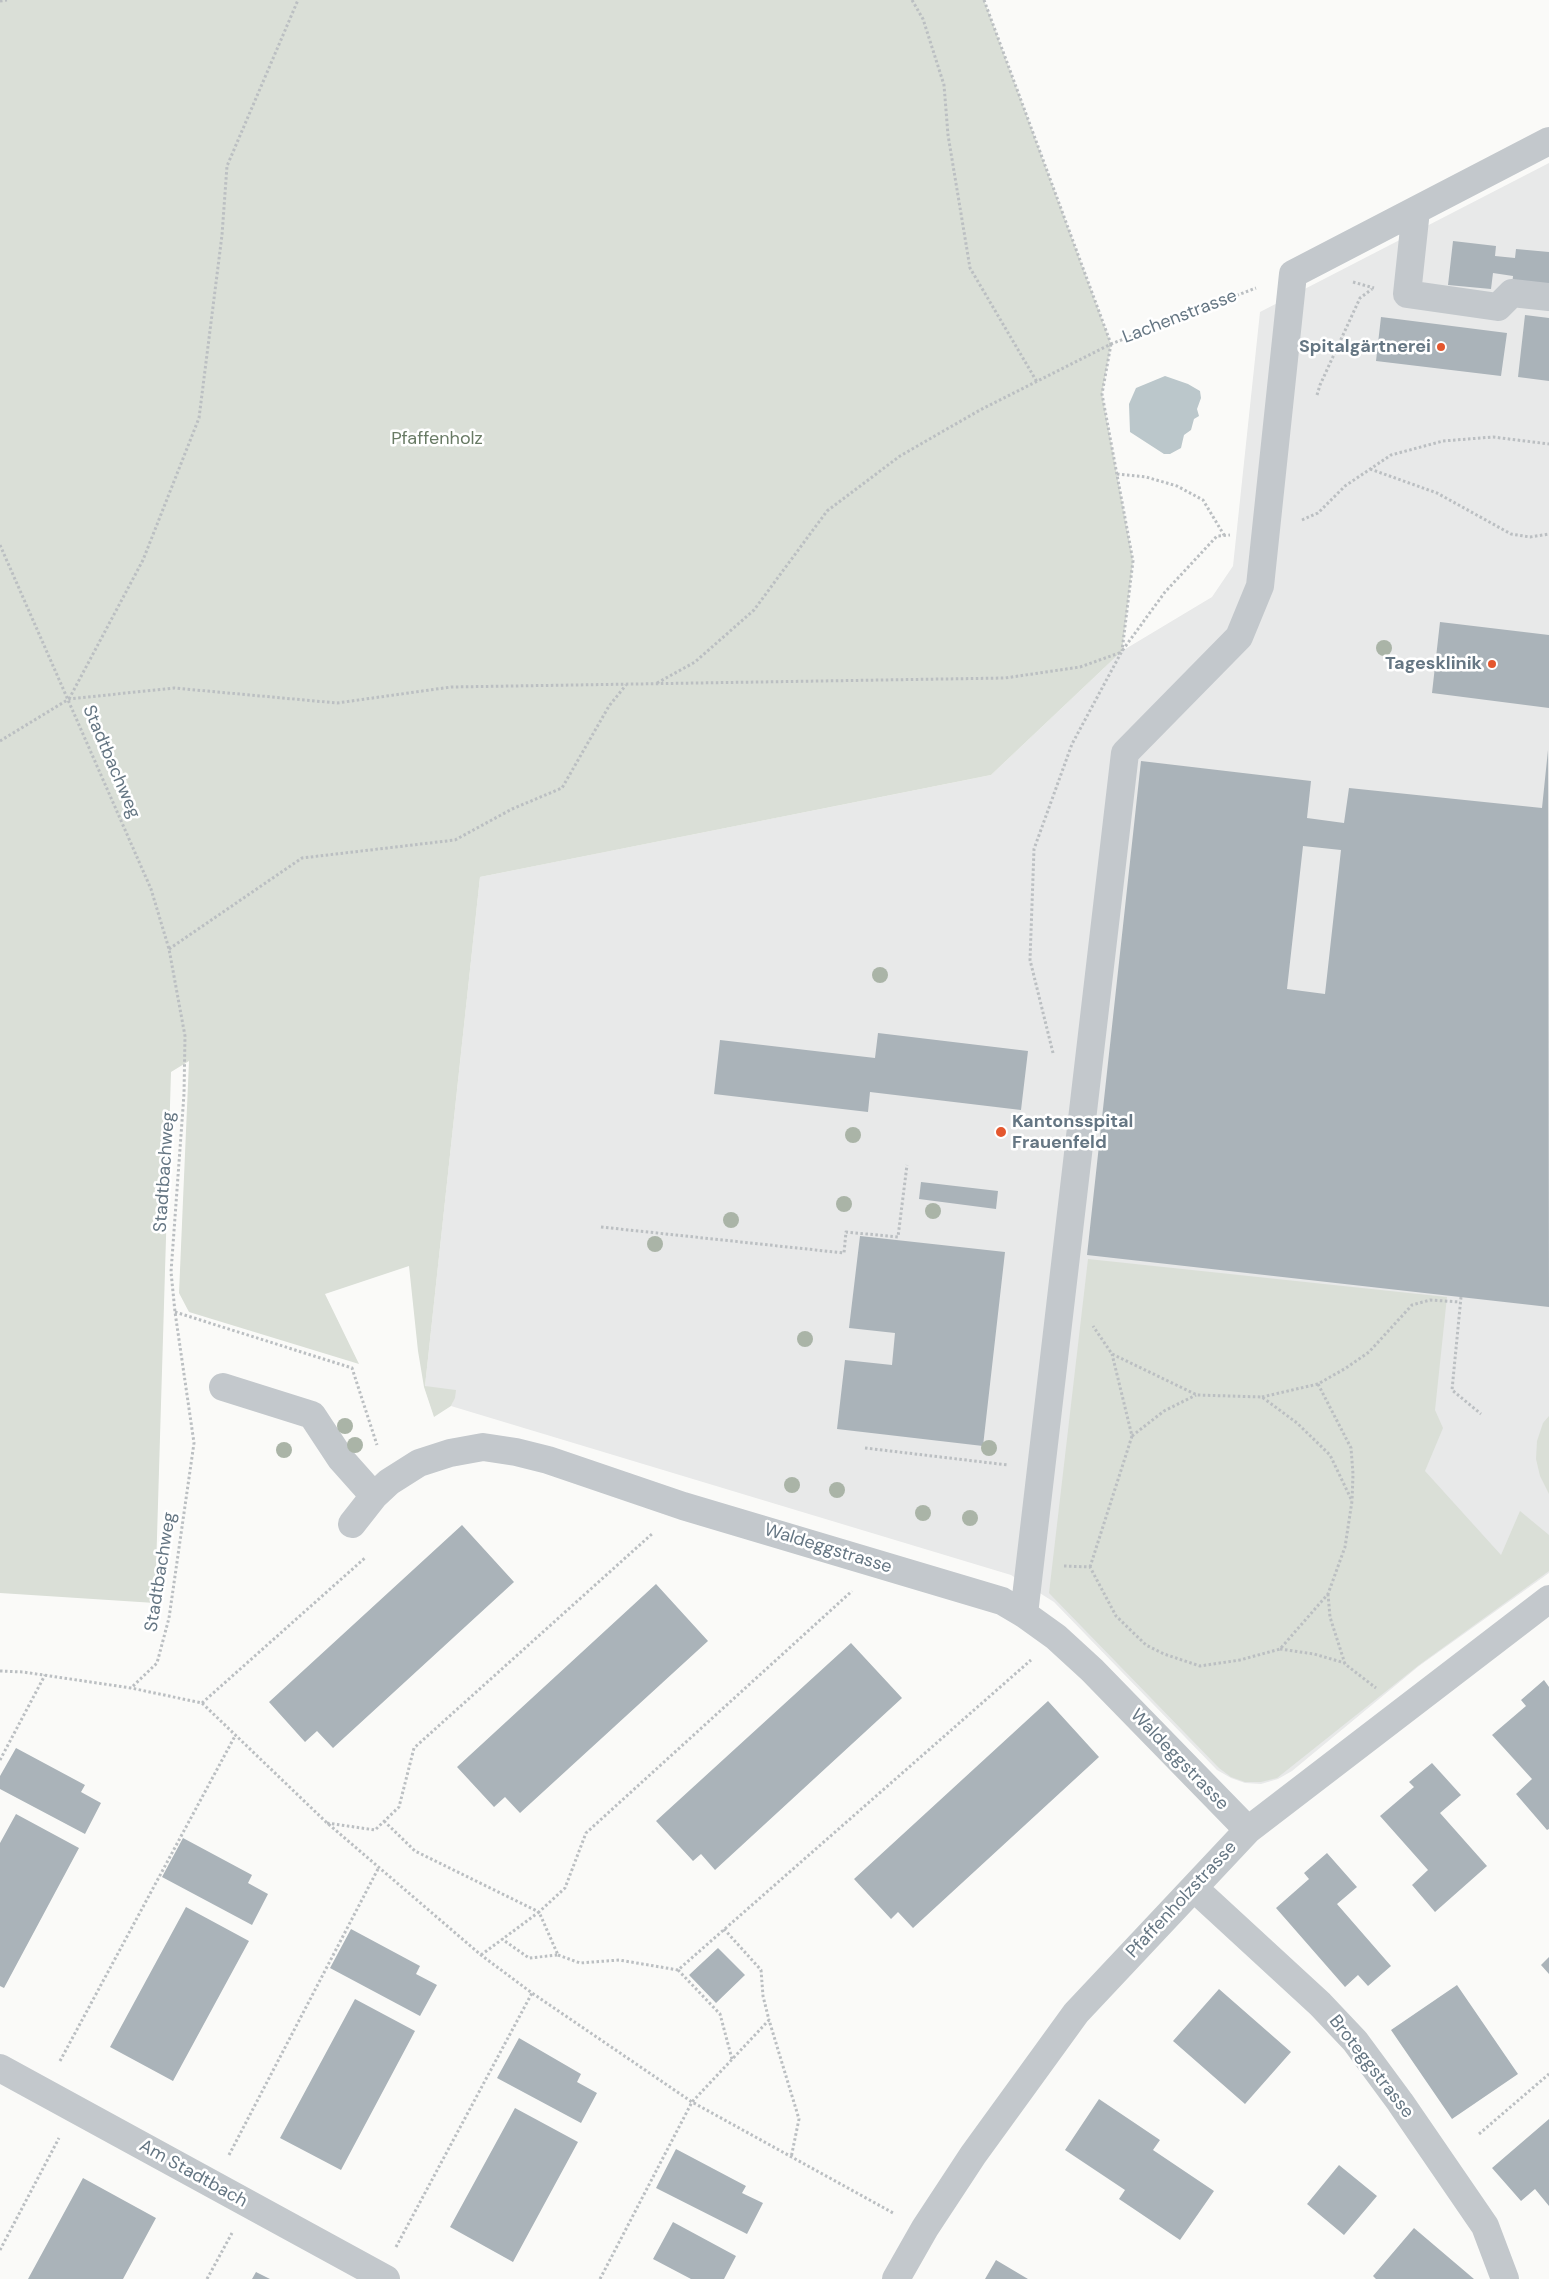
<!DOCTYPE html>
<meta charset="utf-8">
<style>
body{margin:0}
canvas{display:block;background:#fafaf8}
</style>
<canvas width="1549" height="2279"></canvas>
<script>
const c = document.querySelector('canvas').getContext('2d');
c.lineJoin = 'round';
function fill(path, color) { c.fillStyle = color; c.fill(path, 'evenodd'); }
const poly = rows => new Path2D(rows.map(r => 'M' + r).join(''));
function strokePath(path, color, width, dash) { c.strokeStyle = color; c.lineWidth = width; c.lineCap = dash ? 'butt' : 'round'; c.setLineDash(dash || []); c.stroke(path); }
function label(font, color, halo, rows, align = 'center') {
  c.font = font + ' "DM Sans",sans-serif'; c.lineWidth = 5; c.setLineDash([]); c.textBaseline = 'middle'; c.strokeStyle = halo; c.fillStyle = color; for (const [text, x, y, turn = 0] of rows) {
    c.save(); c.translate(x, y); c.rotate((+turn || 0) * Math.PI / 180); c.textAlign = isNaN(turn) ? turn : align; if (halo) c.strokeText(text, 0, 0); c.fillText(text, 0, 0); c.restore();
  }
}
fill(poly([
 [1549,163,1549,1573,1419,1666,1292,1771,1278,1779,1261,1784,1245,1783,1231,1778,1217,1770,1054,1602,1011,1575,451,1406,453,1402,425,1386,480,877,991,775,1122,651,1212,597,1233,566,1260,312]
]), '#e8e9e9');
fill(poly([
 [0,0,984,0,1111,344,1102,394,1133,561,1122,651,991,775,480,877,425,1386,456,1390,455,1398,451,1406,434,1417,424,1387,418,1351,409,1266,325,1294,359,1364,189,1312,179,1293,189,1061,171,1072,155,1603,0,1593],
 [1088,1259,1447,1297,1435,1410,1443,1428,1425,1471,1501,1555,1520,1511,1549,1535,1549,1571,1419,1665,1277,1778,1261,1782,1245,1782,1231,1777,1219,1768,1049,1593],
 [1549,1416,1549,1494,1540,1476,1536,1459,1537,1441,1543,1423]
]), '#dadfd7');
fill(poly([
 [1165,376,1188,384,1200,391,1201,398,1197,409,1199,416,1194,419,1191,430,1184,435,1181,448,1170,454,1164,454,1130,432,1129,404,1136,388]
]), '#bbc7cb');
fill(poly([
 [1453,241,1496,246,1495,256,1515,258,1516,249,1549,252,1549,290,1512,286,1513,276,1493,273,1491,289,1448,285],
 [1525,315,1549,318,1549,381,1518,377],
 [1381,317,1507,333,1501,376,1376,361],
 [1440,622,1549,635,1549,708,1432,693],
 [1548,750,1549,1307,1087,1255,1141,761,1311,781,1307,818,1344,823,1349,788,1542,808],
 [1303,846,1341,850,1325,994,1287,989],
 [878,1033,1028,1051,1021,1110,870,1092,868,1112,714,1094,720,1040,875,1058],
 [921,1182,998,1191,996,1209,919,1199],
 [860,1236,1005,1252,983,1446,837,1429,845,1360,892,1365,895,1333,849,1328],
 [462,1525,514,1582,333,1748,317,1731,305,1742,269,1702],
 [656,1584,708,1641,520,1813,505,1797,494,1807,457,1767],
 [851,1643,902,1698,715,1870,701,1854,693,1861,656,1821],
 [1544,1680,1549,1687,1549,1829,1547,1830,1516,1794,1532,1779,1492,1735,1526,1706,1521,1700],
 [1048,1701,1099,1757,913,1928,898,1912,891,1919,854,1879],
 [16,1748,85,1785,81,1792,101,1803,85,1834,0,1789,0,1776],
 [1432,1763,1461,1795,1440,1813,1487,1866,1435,1912,1412,1885,1428,1870,1380,1816,1414,1787,1409,1782],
 [16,1814,79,1848,4,1988,0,1986,0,1843],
 [183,1838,252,1875,248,1883,268,1894,252,1925,162,1877],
 [1327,1853,1357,1887,1337,1904,1391,1966,1368,1986,1358,1975,1345,1987,1276,1908,1309,1879,1304,1873],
 [186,1907,249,1941,173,2081,110,2047],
 [351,1929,420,1966,416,1974,437,1985,420,2016,330,1968],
 [718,1948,745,1975,716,2003,689,1975],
 [1549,1957,1549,1974,1541,1965],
 [1457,1985,1518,2074,1452,2119,1391,2030],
 [1219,1989,1291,2052,1245,2104,1173,2041],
 [355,1999,415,2031,341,2170,280,2138],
 [519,2038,581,2074,577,2082,597,2093,581,2123,497,2078],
 [1099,2099,1160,2140,1153,2150,1214,2191,1180,2240,1119,2199,1125,2190,1065,2150],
 [515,2108,578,2142,513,2262,450,2227],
 [1549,2119,1549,2206,1535,2189,1521,2201,1492,2168],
 [676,2149,746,2186,742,2193,763,2203,747,2234,656,2188],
 [1339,2165,1377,2196,1344,2235,1307,2204],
 [83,2178,156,2218,123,2279,28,2279],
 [673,2222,736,2256,724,2279,691,2279,653,2259],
 [1414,2228,1474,2279,1376,2279,1373,2276],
 [996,2260,1028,2279,985,2279],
 [256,2272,270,2279,252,2279]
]), '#aab3b9');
strokePath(poly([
 [912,0,923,19,944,85,948,135,970,268,1037,382],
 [984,0,1111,344],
 [0,1,7,0],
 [1353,282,1374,288],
 [1111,344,1102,394,1133,561,1122,651],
 [1317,395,1320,385,1360,298,1372,289],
 [1370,469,1437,493,1511,534,1530,537,1549,534],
 [1117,474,1146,477,1177,486,1203,500,1224,535],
 [1302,520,1318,513,1345,486,1391,455,1443,441,1493,437,1549,444],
 [0,545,151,889,169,949,185,1036,184,1094,171,1272,175,1312,194,1443,169,1618,157,1663,131,1688],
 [657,683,695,662,754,610,827,511,900,456,980,410,1111,344,1256,288],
 [69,699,143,560,199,418,222,235,227,166,298,0],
 [0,741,69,699,174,688,337,703,451,687,1005,678,1080,667,1122,652],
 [169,949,302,858,455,840,512,809,562,788,609,706,626,685],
 [1053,1053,1030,960,1034,849,1072,744,1122,651,1165,592,1217,536,1230,535],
 [601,1227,844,1253,846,1232,898,1237,907,1165],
 [1461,1297,1452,1390,1481,1414],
 [175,1312,352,1368,377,1445],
 [1318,1384,1351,1448,1353,1474,1352,1501],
 [1262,1397,1318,1384,1346,1368,1369,1352,1412,1305,1430,1300,1460,1302],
 [1132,1436,1164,1411,1196,1395],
 [865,1448,1008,1465],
 [1064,1566,1090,1567,1116,1616,1146,1645,1164,1654,1200,1666,1240,1660,1280,1649,1328,1594,1345,1547,1352,1501,1330,1455,1297,1423,1262,1397,1197,1395,1112,1354,1093,1326],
 [1090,1567,1132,1436,1112,1354],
 [1328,1594,1330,1617,1345,1664,1376,1688],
 [1280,1649,1314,1654,1345,1663],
 [0,1671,23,1672,131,1688,202,1703,326,1822,481,1955,532,1993,692,2102,895,2214],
 [202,1703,366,1557],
 [0,1760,45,1675],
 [384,1821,415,1851,539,1912,565,1888,586,1833,852,1591],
 [327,1823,375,1830,399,1807,414,1748,653,1533],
 [724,1929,761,1970,763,1996,769,2020],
 [481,1955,539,1912,558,1955,529,1958,502,1939],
 [558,1955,580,1963,619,1960,678,1970,1031,1660],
 [678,1970,720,2014,732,2059],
 [60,2061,235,1736],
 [1479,2134,1549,2074],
 [229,2155,379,1867],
 [396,2247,532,1993],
 [0,2250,59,2138],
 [207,2279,232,2233],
 [600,2279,692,2102,769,2020,799,2119,791,2158]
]), '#bbbfc2', 3, [2.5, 2.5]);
strokePath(poly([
 [1416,210,1407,294,1498,307,1512,293,1549,297],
 [223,1387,312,1415,341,1459,374,1496],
 [352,1524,374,1496,389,1482,419,1463,450,1453,483,1447,516,1452,548,1460,683,1506,1002,1601,1024,1614,1056,1637,1092,1670,1248,1830],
 [1024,1614,1125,753,1239,637,1260,586,1293,274,1549,141],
 [1194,1888,1320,2004,1355,2041,1400,2102,1485,2226,1505,2279],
 [0,2068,386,2279],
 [896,2279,925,2228,973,2155,1076,2013,1248,1830,1549,1599]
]), '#c3c8cc', 28);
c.fillStyle = '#aab4a7';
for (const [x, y] of [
 [1384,648],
 [880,975],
 [853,1135],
 [844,1204],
 [933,1211],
 [731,1220],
 [655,1244],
 [805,1339],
 [345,1426],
 [355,1445],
 [989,1448],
 [284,1450],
 [792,1485],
 [837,1490],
 [923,1513],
 [970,1518]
]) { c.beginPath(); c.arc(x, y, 8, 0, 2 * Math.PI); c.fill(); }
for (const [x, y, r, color] of [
 [1441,347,5,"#e4572e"],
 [1492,664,5,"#e4572e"],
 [1001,1132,6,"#e4572e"]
]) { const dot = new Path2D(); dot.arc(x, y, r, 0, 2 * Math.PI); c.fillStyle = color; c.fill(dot); strokePath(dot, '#fff', 2); }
label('18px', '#657683', '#fff', [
 ["Lachenstrasse",1180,317,-21],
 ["Stadtbachweg",111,762,67],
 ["Stadtbachweg",165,1172,-86],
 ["Waldeggstrasse",828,1549,17],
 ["Stadtbachweg",161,1572,-81],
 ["Waldeggstrasse",1179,1760,46],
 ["Pfaffenholzstrasse",1182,1900,-47],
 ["Broteggstrasse",1371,2067,52],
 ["Am Stadtbach",193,2174,29]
]);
label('bold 18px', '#657683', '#fff', [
 ["Spitalgärtnerei",1431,347],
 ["Tagesklinik",1482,664],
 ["Kantonsspital",1012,1122,"left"],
 ["Frauenfeld",1012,1143,"left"]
], 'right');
label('18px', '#687a64', '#fff', [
 ["Pfaffenholz",437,439]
]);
</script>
